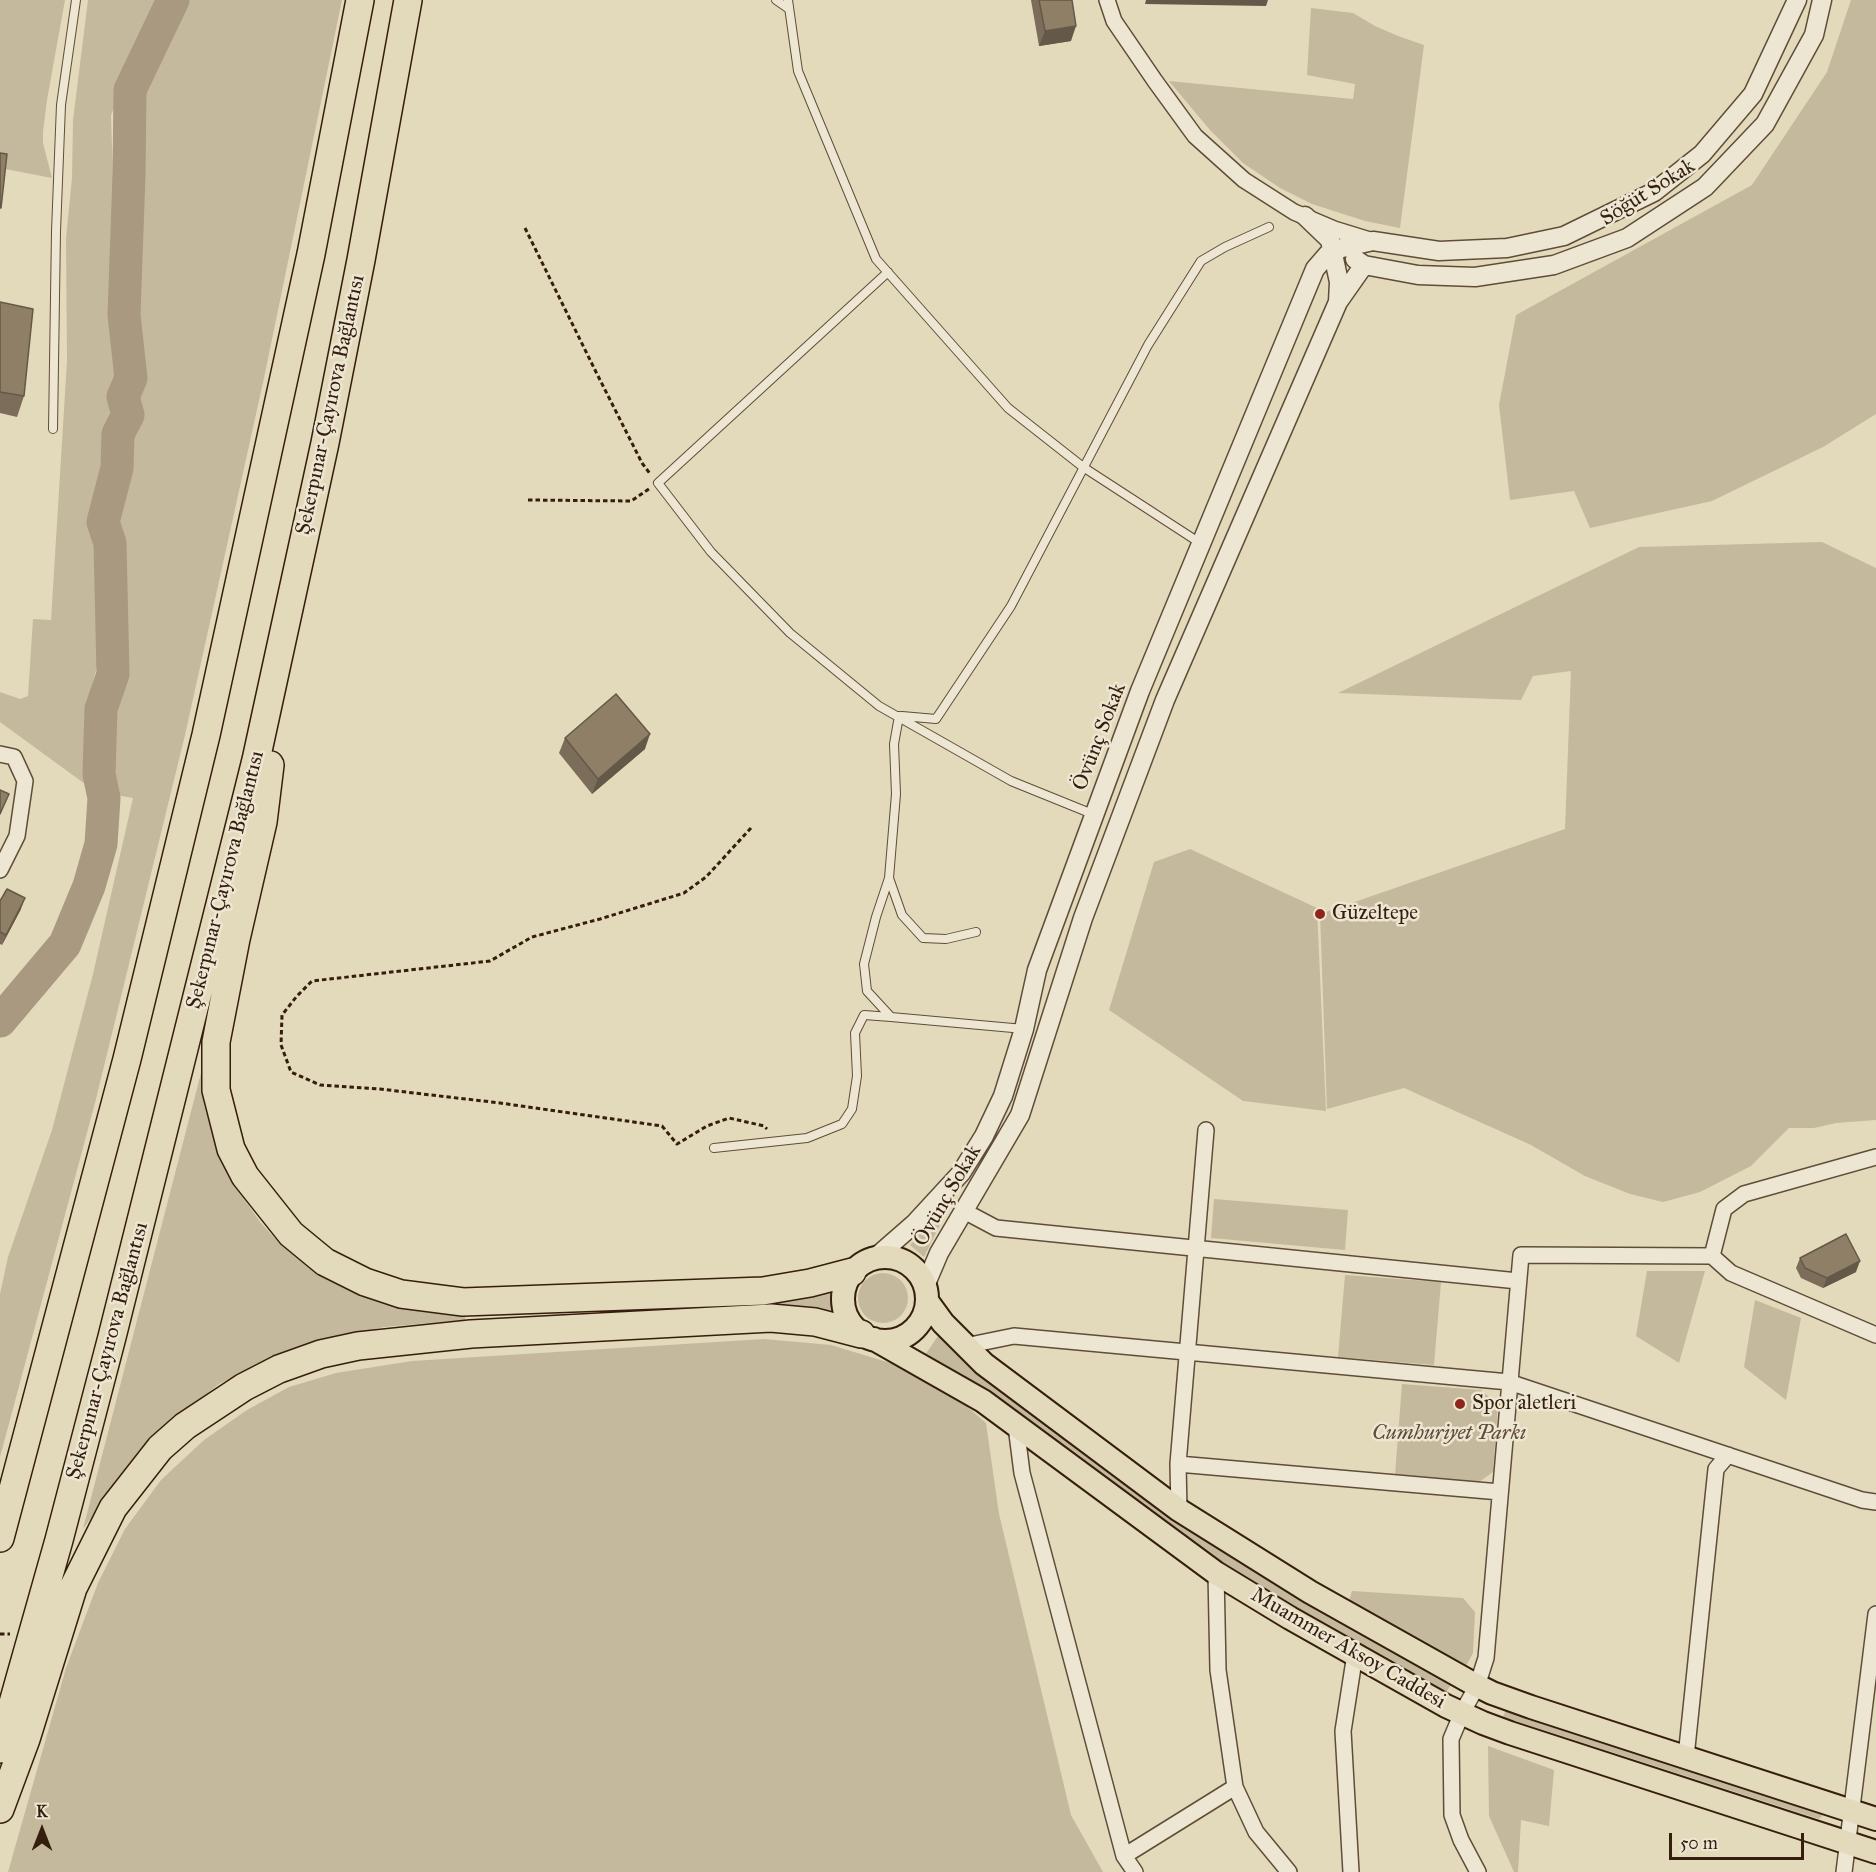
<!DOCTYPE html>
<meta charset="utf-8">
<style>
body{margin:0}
#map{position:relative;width:1876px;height:1872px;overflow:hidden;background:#e3d9bb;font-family:"IM FELL Great Primer",serif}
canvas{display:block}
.north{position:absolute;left:12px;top:1800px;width:60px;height:60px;-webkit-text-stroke:4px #ede6d3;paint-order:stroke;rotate:0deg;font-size:16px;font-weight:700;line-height:24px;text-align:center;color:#351e0d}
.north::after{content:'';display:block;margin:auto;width:21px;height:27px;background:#351e0d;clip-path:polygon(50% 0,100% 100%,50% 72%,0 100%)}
.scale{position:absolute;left:1669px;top:1833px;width:135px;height:27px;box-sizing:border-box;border:3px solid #351e0d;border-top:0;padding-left:8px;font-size:18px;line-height:21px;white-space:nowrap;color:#351e0d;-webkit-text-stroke:4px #ede6d3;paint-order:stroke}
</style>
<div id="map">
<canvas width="1876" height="1872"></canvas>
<div class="north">K</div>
<div class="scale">50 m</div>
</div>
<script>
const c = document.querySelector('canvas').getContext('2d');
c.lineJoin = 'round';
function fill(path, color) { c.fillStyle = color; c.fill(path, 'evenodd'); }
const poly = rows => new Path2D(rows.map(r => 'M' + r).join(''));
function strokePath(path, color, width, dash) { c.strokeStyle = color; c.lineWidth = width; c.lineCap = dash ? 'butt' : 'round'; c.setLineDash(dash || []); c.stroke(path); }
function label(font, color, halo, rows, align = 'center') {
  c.font = font + ' "IM FELL Great Primer",serif'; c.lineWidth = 5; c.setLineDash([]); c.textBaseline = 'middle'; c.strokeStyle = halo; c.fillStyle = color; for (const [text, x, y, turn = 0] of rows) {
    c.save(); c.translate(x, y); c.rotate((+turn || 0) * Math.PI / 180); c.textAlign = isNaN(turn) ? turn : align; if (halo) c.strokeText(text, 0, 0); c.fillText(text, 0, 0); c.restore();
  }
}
fill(poly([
 [0,0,65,0,47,100,43,132,43,143,52,178,0,168],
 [88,0,158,0,111,115,119,360,114,380,115,409,110,424,106,458,94,521,98,542,103,645,88,699,85,784,0,722,0,692,20,699,28,696,33,619,51,620,67,361,66,238,72,178,73,120],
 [187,0,342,0,264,378,185,735,95,1103,0,1457,0,1294,8,1257,52,1130,93,974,133,798,105,793,105,767,106,728,110,705,121,667,122,621,114,521,122,470,136,418,133,399,139,380,131,280,136,214,134,143,138,130,135,98,148,82,182,13],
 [1851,0,1876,0,1876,414,1823,447,1712,501,1590,528,1574,491,1510,500,1499,405,1516,315,1752,185,1827,72],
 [1311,8,1353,13,1375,26,1398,36,1424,45,1400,228,1365,221,1312,204,1280,188,1243,163,1210,130,1169,81,1353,99,1355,84,1307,75],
 [1822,542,1876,568,1876,1120,1836,1123,1814,1128,1789,1128,1751,1166,1700,1192,1663,1202,1630,1194,1585,1176,1531,1145,1404,1088,1327,1109,1320,914,1565,829,1571,671,1533,676,1521,700,1338,693,1639,547],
 [1190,849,1317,908,1326,1111,1243,1101,1109,1010,1154,862],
 [201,1073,204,1104,215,1140,225,1165,239,1192,261,1223,281,1245,308,1267,331,1279,394,1303,425,1311,465,1313,465,1320,384,1327,352,1334,257,1365,219,1384,155,1435,121,1476,83,1529],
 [957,1190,924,1257,910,1245],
 [1214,1199,1348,1210,1345,1250,1211,1238],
 [1647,1271,1705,1271,1679,1363,1636,1336],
 '858 1298a25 25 0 1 1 50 0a25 25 0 1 1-50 0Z',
 [1345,1275,1441,1282,1434,1365,1338,1357],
 [831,1290,830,1315,746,1307,801,1299],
 [1755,1300,1801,1318,1786,1400,1744,1367],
 [940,1333,967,1364,1038,1418,1181,1524,1276,1585,1451,1685,1446,1692,1279,1597,1193,1544,1010,1408,945,1365,925,1355],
 [764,1339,831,1345,897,1365,956,1397,986,1423,999,1514,1071,1815,1103,1872,8,1872,66,1668,98,1583,125,1529,161,1480,204,1440,247,1410,289,1387,336,1373,412,1361],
 [1402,1384,1481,1390,1498,1405,1493,1472,1479,1482,1395,1475],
 [1352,1591,1463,1598,1475,1612,1473,1653,1466,1666,1456,1664,1349,1601],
 [1506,1710,1821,1812,1822,1816,1819,1819,1503,1717],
 [1488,1746,1554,1770,1549,1826,1521,1820,1518,1872,1514,1872,1489,1816]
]), '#c5b99d');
strokePath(poly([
 [0,1021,65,944,89,886,101,844,104,798,99,774,101,709,113,674,110,543,103,522,117,468,118,434,128,415,123,397,131,378,124,315,129,175,130,90,173,0]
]), '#a89980', 33);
const service = poly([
 [776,0,789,9],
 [788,0,798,71,876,259,1008,408,1083,467,1200,543],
 [888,272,658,483,711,552,790,633,879,706,1011,781,1095,815],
 [53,429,56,231,61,105,76,0],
 [899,716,894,744,896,794,889,878,902,915,923,938,946,939,976,932],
 [902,716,936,719,1011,606,1148,345,1201,261,1225,247,1269,227],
 [889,878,876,917,864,964,867,991,891,1017,1024,1029],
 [714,1148,807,1138,842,1124,852,1109,857,1076,855,1033,864,1015,891,1017]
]);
const minor = poly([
 [1107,0,1114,21,1155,81,1195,136,1244,180,1294,212,1334,229,1373,241],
 [0,754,14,757,25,781,17,836,0,870],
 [964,1211,996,1228,1518,1281],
 [1712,1256,1731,1273,1876,1335],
 [965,1346,1014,1336,1509,1382,1862,1500,1876,1502],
 [1016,1426,1022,1473,1124,1856,1135,1872],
 [1178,1464,1500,1492],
 [1179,1510,1178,1464,1206,1130],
 [1216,1573,1218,1670,1235,1787,1256,1832,1289,1872],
 [1686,1757,1716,1469,1728,1455],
 [1124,1856,1235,1787],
 [1351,1872,1343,1731,1355,1654],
 [1478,1872,1461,1840,1452,1815,1451,1739,1462,1713,1477,1686,1486,1658,1521,1255,1712,1256,1724,1209,1744,1194,1876,1157],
 [1844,1872,1876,1614]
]);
const tertiary = poly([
 [1305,216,1330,240,1339,282,1338,302],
 [1355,259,1364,265,1418,275,1475,277,1554,265,1627,238,1705,187,1765,124,1814,35,1822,0],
 [875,1258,914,1224,961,1173,984,1136,1003,1096,1024,1029,1037,970,1140,691,1315,269,1328,254,1342,248,1373,241,1439,251,1507,248,1564,236,1654,192,1702,154,1753,94,1797,0],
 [925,1286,939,1253,1020,1115,1083,918,1165,700,1338,302,1364,265]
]);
const primary = poly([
 '843 1299a42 42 0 1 1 84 0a42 42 0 1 1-84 0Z',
 [927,1301,943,1323,984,1364,1179,1510,1310,1592,1472,1683,1492,1693,1531,1707,1876,1819],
 [874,1339,983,1401,1216,1573,1290,1618,1446,1706,1483,1723,1510,1733,1876,1852]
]);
const motorway = poly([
 [270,765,263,822,236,939,216,1042,216,1090,231,1149,245,1176,291,1234,325,1262,365,1282,401,1294,463,1302,763,1291,810,1283,852,1272],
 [0,1538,127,1059,206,735,311,254,360,0],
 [0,1749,59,1540,112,1337,256,760,325,443,361,260,408,0],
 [0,1809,26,1739,73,1588,113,1508,160,1448,185,1426,244,1387,279,1369,321,1354,358,1346,471,1334,771,1318,815,1322,861,1334]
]);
strokePath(service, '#604d38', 10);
strokePath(minor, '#604d38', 18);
strokePath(tertiary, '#604d38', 21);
strokePath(primary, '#351e0d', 26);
strokePath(motorway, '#351e0d', 30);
strokePath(poly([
 [525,228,596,372,642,463,651,475],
 [528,500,631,501,649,489],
 [751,828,706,877,684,893,600,919,532,937,490,961,312,981,297,996,282,1015,281,1045,291,1072,320,1085,380,1089,500,1103,662,1126,677,1144,707,1126,729,1118,764,1126,767,1129],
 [0,1634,10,1634]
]), '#351e0d', 3, [4.5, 3]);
strokePath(service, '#ede6d3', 8);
strokePath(minor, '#ede6d3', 15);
strokePath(tertiary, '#ede6d3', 18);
strokePath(primary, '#e3d9bb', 22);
strokePath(motorway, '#e3d9bb', 27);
fill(poly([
 [1031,0,1072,0,1071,41,1039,46],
 [0,302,24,396,17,417,0,413],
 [565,738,645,749,592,794,559,753],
 [0,901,21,909,2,945,0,944],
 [1800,1258,1856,1272,1823,1288,1801,1278,1796,1268]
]), '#7b6d59');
fill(poly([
 [1146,0,1268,0,1266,6,1145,4],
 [1076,26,1071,41,1039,46,1045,31],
 [650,734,645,749,592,794,598,779],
 [25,898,21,909,2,945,6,935],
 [1860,1261,1856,1272,1823,1288,1827,1278]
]), '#645948');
const building = poly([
 [1039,0,1072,0,1076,26,1045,31,1039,0],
 [0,153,7,154,1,208,0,208,0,153],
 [0,302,33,309,24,396,0,392,0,302],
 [616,694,650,734,598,779,565,738,616,694],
 [0,790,9,794,0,814,0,790],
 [7,889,25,898,6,935,0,932,0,901,7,889],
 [1846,1234,1860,1261,1827,1278,1805,1268,1800,1258,1846,1234]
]);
fill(building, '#8f7f67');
strokePath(building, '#645948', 1.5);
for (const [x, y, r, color] of [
 [1320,914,6,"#8f2418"],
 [1460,1404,6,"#8f2418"]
]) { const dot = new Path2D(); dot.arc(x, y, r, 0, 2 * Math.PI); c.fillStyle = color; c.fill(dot); strokePath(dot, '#ede6d3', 2); }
label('21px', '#351e0d', '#ede6d3', [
 ["Söğüt Sokak",1648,193,-32],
 ["Şekerpınar-Çayırova Bağlantısı",331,405,-78],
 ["Övünç Sokak",1100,737,-69],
 ["Şekerpınar-Çayırova Bağlantısı",226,880,-76],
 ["Övünç Sokak",948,1196,-60],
 ["Şekerpınar-Çayırova Bağlantısı",108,1351,-75],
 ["Muammer Aksoy Caddesi",1348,1649,30]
]);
label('21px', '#351e0d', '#ede6d3', [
 ["Güzeltepe",1332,914],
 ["Spor aletleri",1472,1404]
], 'left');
label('italic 21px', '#604c38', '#ede6d3', [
 ["Cumhuriyet Parkı",1449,1434]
]);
</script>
